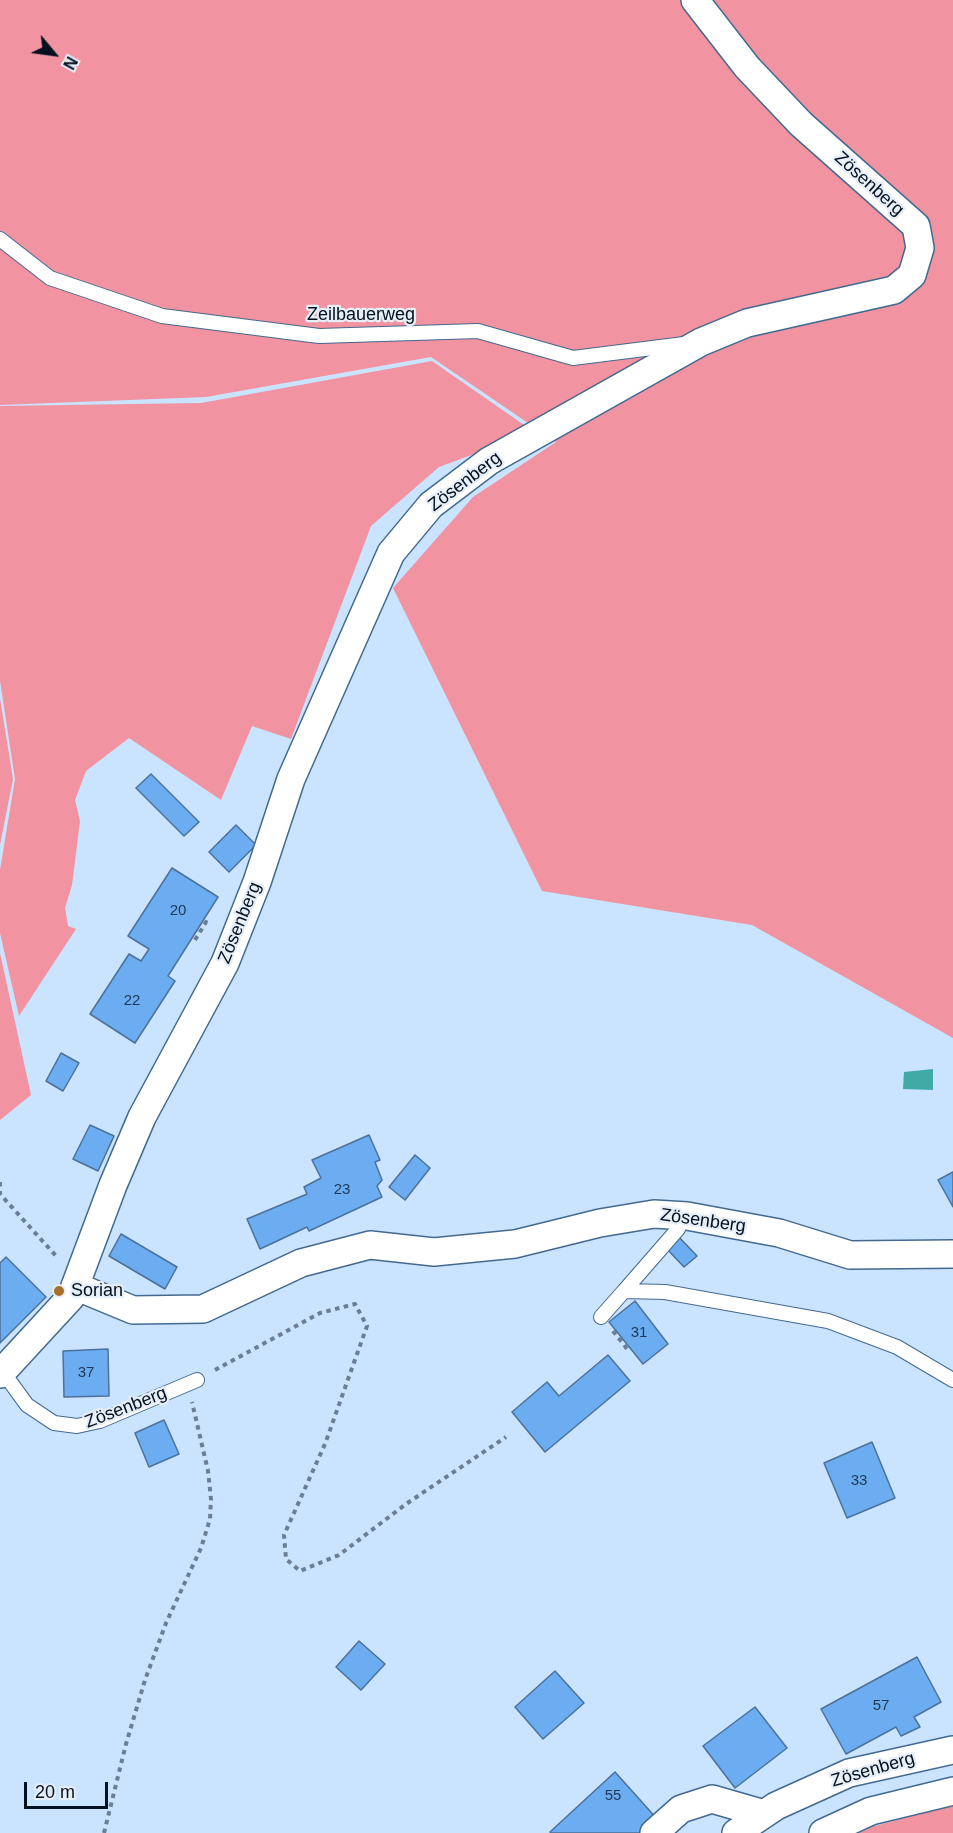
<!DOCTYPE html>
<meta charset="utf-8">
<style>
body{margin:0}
#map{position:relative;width:953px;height:1833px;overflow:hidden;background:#cae3fe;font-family:Arial,sans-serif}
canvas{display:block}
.north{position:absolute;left:24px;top:24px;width:60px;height:60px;-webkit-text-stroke:4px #e6eef7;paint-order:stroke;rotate:119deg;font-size:16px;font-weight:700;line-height:24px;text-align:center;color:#031020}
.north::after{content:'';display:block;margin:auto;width:21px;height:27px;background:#031020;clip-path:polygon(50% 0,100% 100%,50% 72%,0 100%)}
.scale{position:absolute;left:24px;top:1782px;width:84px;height:27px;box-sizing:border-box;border:3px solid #031020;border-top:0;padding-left:8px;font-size:18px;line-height:21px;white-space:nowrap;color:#031020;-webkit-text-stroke:4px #e6eef7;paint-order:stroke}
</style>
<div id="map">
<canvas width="953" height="1833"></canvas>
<div class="north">N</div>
<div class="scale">20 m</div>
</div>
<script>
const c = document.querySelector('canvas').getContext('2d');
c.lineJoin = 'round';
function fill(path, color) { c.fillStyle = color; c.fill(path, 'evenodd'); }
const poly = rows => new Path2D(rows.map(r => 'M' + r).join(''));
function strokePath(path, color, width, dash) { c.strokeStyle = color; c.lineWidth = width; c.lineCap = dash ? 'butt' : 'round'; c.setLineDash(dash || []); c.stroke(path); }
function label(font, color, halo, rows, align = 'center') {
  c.font = font + ' Arial,sans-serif'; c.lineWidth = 4.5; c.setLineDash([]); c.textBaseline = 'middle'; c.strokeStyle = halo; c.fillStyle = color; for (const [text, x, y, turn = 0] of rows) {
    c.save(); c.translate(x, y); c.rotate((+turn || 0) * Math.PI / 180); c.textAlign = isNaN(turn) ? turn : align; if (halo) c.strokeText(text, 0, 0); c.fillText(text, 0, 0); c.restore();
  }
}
fill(poly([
 [0,0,953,0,953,1038,752,925,542,891,393,588,473,497,556,442,431,357,206,397,0,405],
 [432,361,527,427,490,448,439,467,371,526,291,739,252,726,221,800,129,738,86,771,75,800,80,821,72,885,65,908,68,926,76,929,19,1016,0,933,0,870,15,779,0,681,0,406,201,403],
 [0,698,13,779,0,845],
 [0,953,31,1095,0,1120],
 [953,1805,953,1833,859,1833,871,1827]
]), '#f193a0');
fill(poly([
 [933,1069,933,1090,903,1089,904,1072]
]), '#40aaa6');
const building = poly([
 [151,774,199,822,184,836,136,788,151,774],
 [236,825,256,845,229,872,209,852,236,825],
 [172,868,218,897,168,976,175,981,135,1043,90,1014,129,954,141,961,149,949,128,936,172,868],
 [61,1053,79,1063,63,1091,46,1081,61,1053],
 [90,1125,114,1136,98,1171,73,1159,90,1125],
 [369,1135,380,1160,375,1162,382,1180,377,1186,382,1197,309,1231,307,1227,260,1249,247,1219,307,1194,304,1187,321,1178,312,1160,369,1135],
 [415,1155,430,1168,405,1200,389,1187,415,1155],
 [953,1172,953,1207,938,1180,953,1172],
 [121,1234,177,1267,165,1289,109,1256,121,1234],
 [678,1236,697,1256,684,1267,666,1248,678,1236],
 [6,1257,46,1297,0,1343,0,1263,6,1257],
 [635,1301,668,1344,643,1364,609,1322,635,1301],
 [108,1349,109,1396,64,1397,63,1351,108,1349],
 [608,1355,630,1381,545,1452,512,1412,547,1382,559,1396,608,1355],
 [164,1420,179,1454,149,1467,135,1433,164,1420],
 [872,1442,895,1498,847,1518,824,1463,872,1442],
 [359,1641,385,1664,361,1690,336,1667,359,1641],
 [917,1657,941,1702,914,1717,920,1727,901,1736,896,1727,846,1754,821,1709,917,1657],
 [555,1671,584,1703,543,1739,515,1707,555,1671],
 [755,1707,787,1748,735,1788,703,1746,755,1707],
 [615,1772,658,1820,643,1833,551,1833,550,1832,615,1772]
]);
fill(building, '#6cadf1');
strokePath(building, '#4c719a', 1.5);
const service = poly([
 [0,239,50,278,162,316,319,336,478,331,573,358,684,344],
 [624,1291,678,1229,680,1221,674,1215],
 [601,1317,624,1291,665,1292,828,1321,897,1347,953,1380],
 [3,1372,27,1405,54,1423,77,1426,100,1421,197,1380]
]);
const minor = poly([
 [75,1286,133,1310,203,1309,301,1263,370,1245,434,1252,515,1244,600,1223,654,1214,687,1216,779,1233,850,1255,953,1254],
 [0,1374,71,1297,113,1185,142,1117,225,963,257,882,291,779,391,553,431,505,489,461,701,342,747,323,894,290,912,275,920,248,916,226,801,124,747,67,695,0],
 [654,1833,681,1809,712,1799,764,1814],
 [736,1833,776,1806,849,1773,953,1750],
 [823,1833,871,1811,953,1791]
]);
strokePath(service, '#436990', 16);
strokePath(minor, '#436990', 30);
strokePath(poly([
 [195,940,206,922,210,925],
 [0,1182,0,1194,57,1257],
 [613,1331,628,1350,630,1348],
 [215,1370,320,1313,355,1304,367,1326,325,1444,284,1535,286,1559,300,1571,339,1555,406,1504,506,1437],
 [104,1833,126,1744,145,1680,166,1623,201,1548,210,1519,211,1499,208,1471,192,1402]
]), '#6b7e94', 4, [4.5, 4.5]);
strokePath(service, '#fff', 14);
strokePath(minor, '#fff', 27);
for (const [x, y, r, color] of [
 [59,1291,6,"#a57029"]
]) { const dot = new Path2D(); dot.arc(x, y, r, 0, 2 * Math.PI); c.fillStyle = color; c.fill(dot); strokePath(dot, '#e6eef7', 2); }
label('15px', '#1d3754', null, [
 ["20",178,911],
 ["22",132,1001],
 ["23",342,1190],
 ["31",639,1333],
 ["37",86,1373],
 ["33",859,1481],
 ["57",881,1706],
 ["55",613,1796]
]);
label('18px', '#031020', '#e6eef7', [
 ["Zösenberg",869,184,42],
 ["Zeilbauerweg",361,315],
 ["Zösenberg",465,482,-37],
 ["Zösenberg",240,923,-68],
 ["Zösenberg",703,1221,8],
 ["Zösenberg",126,1408,-21],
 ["Zösenberg",873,1770,-16]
]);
label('18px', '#031020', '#e6eef7', [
 ["Sorian",71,1291]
], 'left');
</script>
